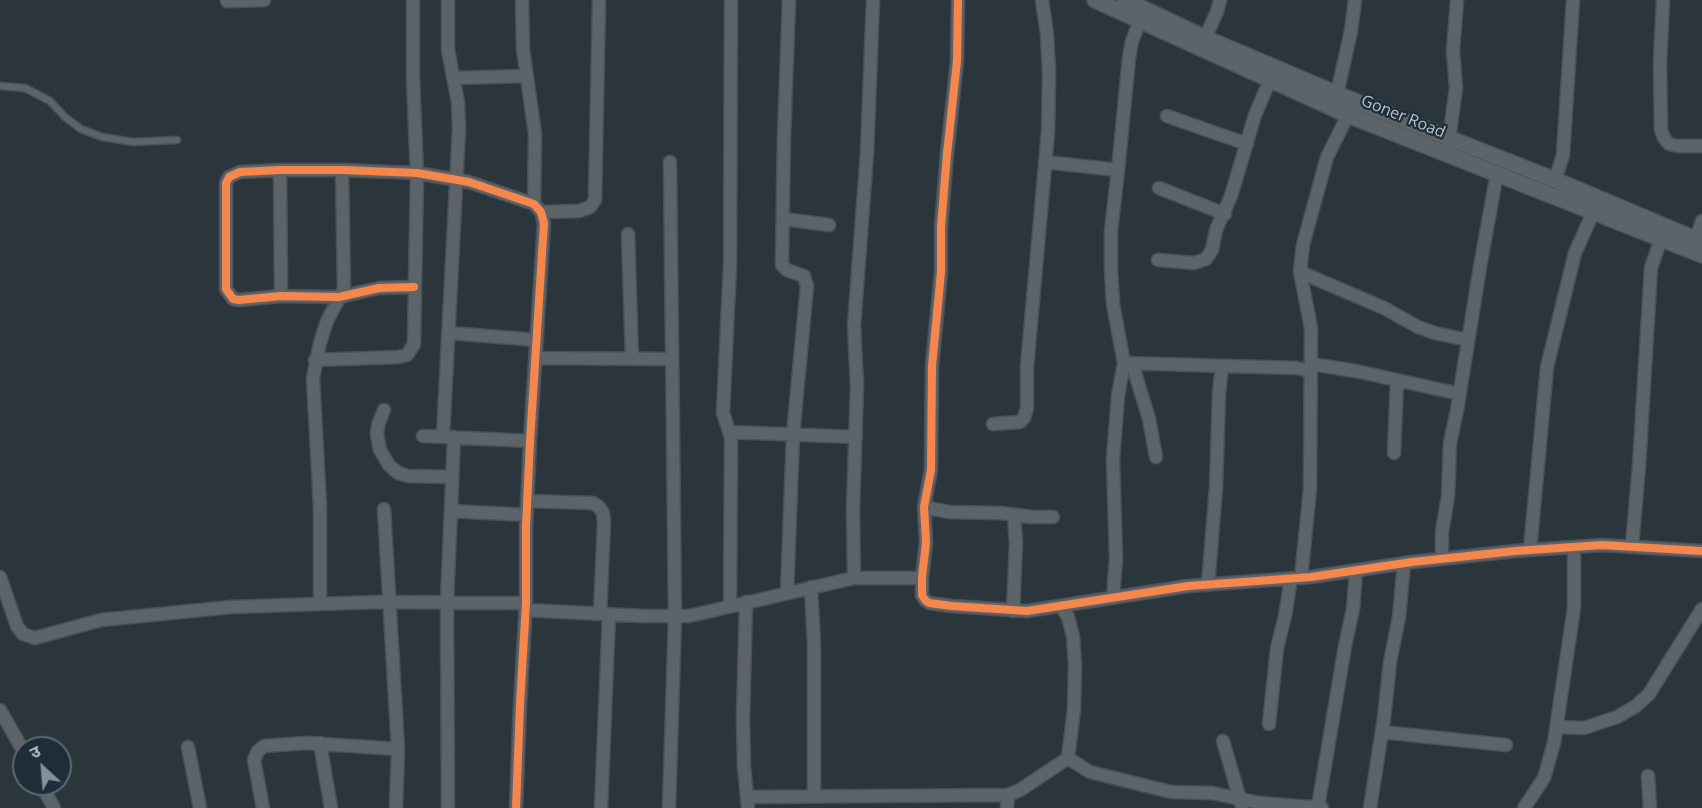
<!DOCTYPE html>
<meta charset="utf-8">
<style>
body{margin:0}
#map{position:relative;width:1702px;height:808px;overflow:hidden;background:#2b353c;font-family:"Open Sans","Noto Sans Devanagari",sans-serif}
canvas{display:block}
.north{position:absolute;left:12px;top:736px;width:60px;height:60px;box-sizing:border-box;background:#1e2d37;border:2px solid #5b6973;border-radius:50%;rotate:334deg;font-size:16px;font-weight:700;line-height:24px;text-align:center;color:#b6c2cc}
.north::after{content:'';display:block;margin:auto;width:21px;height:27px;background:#85919a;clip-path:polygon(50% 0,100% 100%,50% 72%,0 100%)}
</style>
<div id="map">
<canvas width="1702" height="808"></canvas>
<div class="north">उ</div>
</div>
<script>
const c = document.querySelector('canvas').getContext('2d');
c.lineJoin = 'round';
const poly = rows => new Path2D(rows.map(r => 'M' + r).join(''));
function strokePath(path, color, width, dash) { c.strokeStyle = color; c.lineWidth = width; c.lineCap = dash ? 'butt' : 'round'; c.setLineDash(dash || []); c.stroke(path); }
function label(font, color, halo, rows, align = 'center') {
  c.font = font + ' "Open Sans",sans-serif'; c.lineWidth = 4.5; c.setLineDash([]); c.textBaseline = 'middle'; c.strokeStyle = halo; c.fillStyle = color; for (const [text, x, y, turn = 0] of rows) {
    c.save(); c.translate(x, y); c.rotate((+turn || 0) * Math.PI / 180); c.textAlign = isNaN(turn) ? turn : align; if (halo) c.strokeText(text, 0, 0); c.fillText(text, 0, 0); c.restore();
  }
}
const service = poly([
 [0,86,25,88,50,101,65,117,81,129,102,137,133,142,177,140]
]);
const minor = poly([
 [522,0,523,49,535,134,534,204],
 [958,0,957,61,947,154,941,227,941,272,932,366,931,470,924,507,926,542,922,578,922,595,925,600,929,603,952,606,1027,611,1188,586,1311,577,1412,562,1515,551,1602,545,1702,551],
 [1663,0,1660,62,1661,130,1664,138,1669,144,1678,146,1702,146],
 [227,1,264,0],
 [1202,44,1217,12,1220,0],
 [453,78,526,76],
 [1337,94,1351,31,1355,0],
 [1167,116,1247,144],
 [1448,146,1456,88,1453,51,1457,0],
 [1045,162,1118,170,1111,231,1111,269,1113,304,1124,363,1118,396,1113,459,1116,558,1113,598],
 [280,170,281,296],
 [1118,170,1129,58,1132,41,1140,21],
 [1555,180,1563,155,1573,0],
 [1159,188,1225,214],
 [541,212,579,211,590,207,595,200,599,0],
 [784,219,829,225],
 [628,234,632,359],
 [1696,239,1702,221],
 [1158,260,1194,263,1206,259,1212,250,1216,230,1231,196,1255,115,1273,73],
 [1300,272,1384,308,1418,327,1435,333,1468,340],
 [414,287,379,288,339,297,281,296,239,300,233,299,226,289,226,183,229,177,240,172,280,170,342,170,417,173,469,182,534,204,541,212,544,223,530,441,526,527,526,603,520,705,516,808],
 [449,333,537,340],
 [536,358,671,359],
 [315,360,398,357,407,355,414,344,417,173,413,78,413,0],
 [1124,363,1297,368,1311,371],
 [1132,363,1149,419,1156,457],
 [1311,364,1356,371,1460,394],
 [384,410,378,425,377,435,380,450,389,465,398,473,408,476,452,477],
 [993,424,1020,422,1024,418,1027,408,1027,367,1048,132,1049,72,1047,34,1042,0],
 [729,432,856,437],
 [423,436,530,441],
 [443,436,459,128,458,102,448,50,448,0],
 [1394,453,1397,380],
 [527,501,593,503,599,507,603,513,604,522,600,614],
 [924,507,949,512,1000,513,1032,517,1053,517],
 [384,509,398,749,396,808],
 [451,511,527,515],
 [1632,546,1639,466,1651,268,1663,233],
 [1530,550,1547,367,1575,253,1596,206],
 [1442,559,1442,532,1448,496,1450,443,1457,410,1480,267,1497,173],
 [0,577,17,626,23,634,35,638,101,620,231,607,378,602,526,603],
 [854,578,853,509,857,385,854,326,867,153,873,0],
 [1301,578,1310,489,1311,328,1300,272,1303,245,1327,157,1352,107],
 [1208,585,1216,488,1219,393,1222,366],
 [811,587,814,644,814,795],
 [787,593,793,435,807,286,804,276,787,270,782,265,782,260,784,137,789,0],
 [746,602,743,719,744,766,748,808],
 [320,604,320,506,313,378,320,343,327,321,344,289,342,170],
 [730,606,731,446,731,437,723,413,730,265,731,0],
 [1061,606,1068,617,1073,636,1075,665,1074,709,1068,758,1090,772,1171,792,1212,793,1260,803,1322,808],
 [526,610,642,616,689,616,854,578,922,578],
 [1013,611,1016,543,1014,515],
 [0,710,24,752],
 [1269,724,1277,648,1285,616,1291,579],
 [1557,727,1584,728,1617,717,1636,706,1649,694,1702,609],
 [1382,732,1506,745],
 [1223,741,1242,806],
 [320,743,331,808],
 [188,747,200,808],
 [1648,776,1650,808],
 [41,784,54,808],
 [747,797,1008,795,1020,790,1068,758],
 [1318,807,1345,646,1353,609,1356,571],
 [263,808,254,760,258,751,264,746,306,743,398,749],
 [448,808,447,602,454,437],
 [601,808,609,614],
 [669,808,675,616,670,162],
 [1007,808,1008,795],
 [1370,808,1384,718,1390,662,1399,617,1404,563],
 [1524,808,1544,778,1554,743,1574,608,1574,548]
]);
const tertiary = poly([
 [1095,0,1348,115,1702,255],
 [1125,0,1205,38,1337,94,1555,180,1702,242]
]);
strokePath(service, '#4a5156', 9);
strokePath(minor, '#4a5156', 15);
strokePath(tertiary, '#4a5156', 18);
strokePath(service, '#5c6369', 6);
strokePath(minor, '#5c6369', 12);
strokePath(tertiary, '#5c6369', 15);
strokePath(poly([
 [958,0,957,61,947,154,941,227,941,272,932,366,931,470,924,507,926,542,922,578,922,595,925,600,929,603,952,606,1027,611,1188,586,1311,577,1412,562,1515,551,1602,545,1702,551],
 [414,287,379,288,339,297,281,296,239,300,233,299,226,289,226,183,229,177,240,172,280,170,342,170,417,173,469,182,534,204,541,212,544,223,530,441,526,527,526,603,520,705,516,808]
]), '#f5874c', 8);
label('16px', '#b6c2cc', '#1e2d37', [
 ["Goner Road",1403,117,22]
]);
</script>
